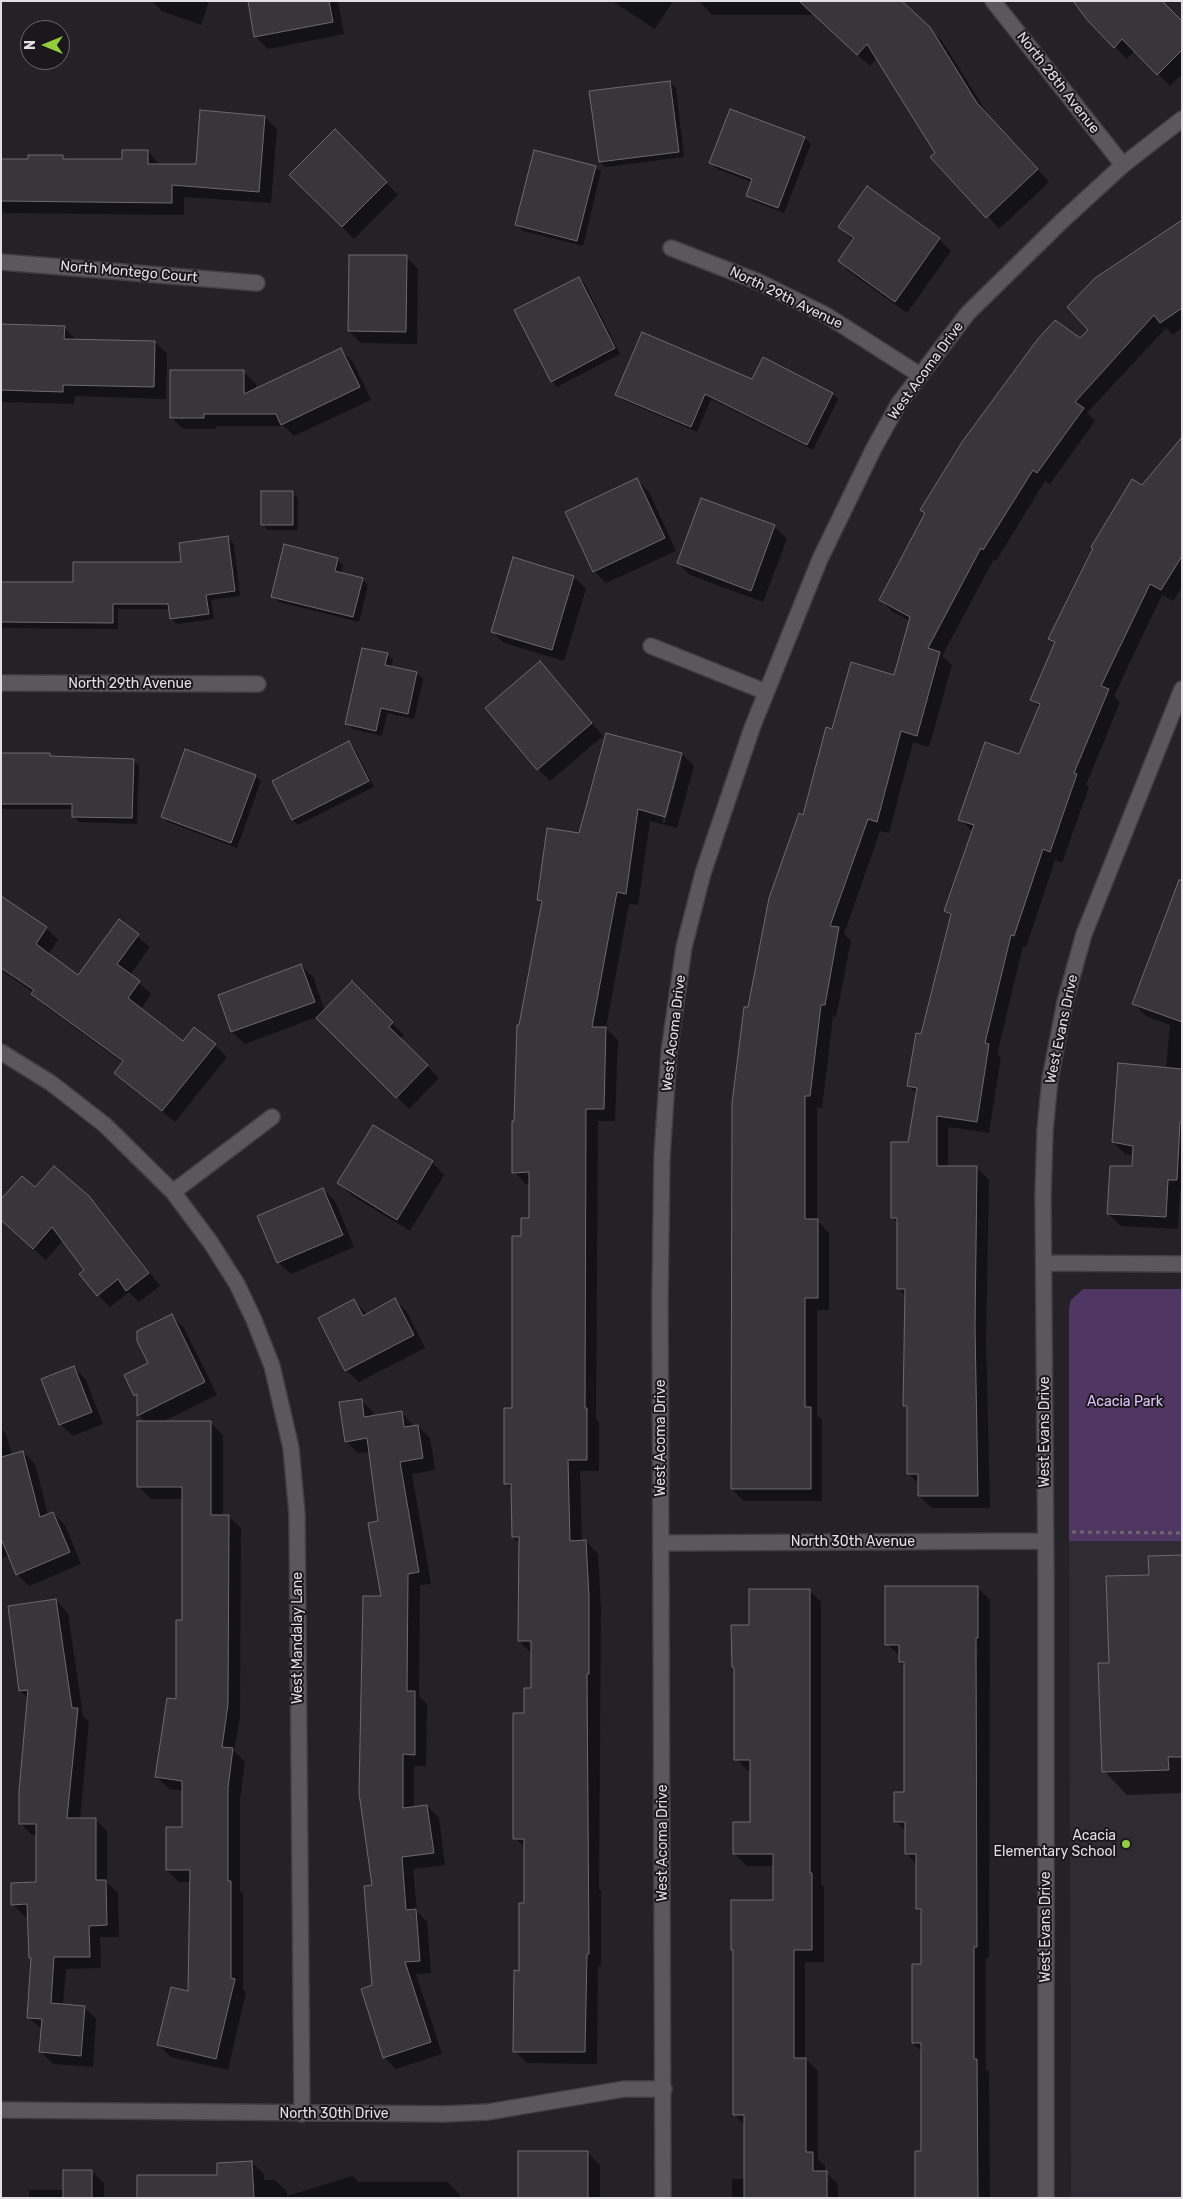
<!DOCTYPE html>
<style>
body{margin:0}
#map{position:relative;width:1183px;height:2199px;overflow:hidden;background:#242226;font-family:Rubik,sans-serif}
canvas{display:block}
.frame{position:absolute;inset:0;border:2px solid #e0dfe2;pointer-events:none}
.north{position:absolute;left:20px;top:20px;width:50px;height:50px;box-sizing:border-box;background:#1a181c;border:1px solid #69686b;border-radius:50%;rotate:270deg;font-size:14px;font-weight:700;line-height:20px;text-align:center;color:#e0dfe2}
.north::after{content:'';display:block;margin:auto;width:18px;height:22px;background:#93cd3d;clip-path:polygon(50% 0,100% 100%,50% 72%,0 100%)}
</style>
<div id="map">
<canvas width="1183" height="2199"></canvas>
<div class="frame"></div>
<div class="north">N</div>
</div>
<script>
const c = document.querySelector('canvas').getContext('2d');
c.lineJoin = 'round';
function fill(path, color) { c.fillStyle = color; c.fill(path, 'evenodd'); }
const poly = rows => new Path2D(rows.map(r => 'M' + r).join(''));
function strokePath(path, color, width, dash) { c.strokeStyle = color; c.lineWidth = width; c.lineCap = dash ? 'butt' : 'round'; c.setLineDash(dash || []); c.stroke(path); }
function label(font, color, halo, rows, align = 'center') {
  c.font = font + ' Rubik,sans-serif'; c.lineWidth = 4; c.setLineDash([]); c.textBaseline = 'middle'; c.strokeStyle = halo; c.fillStyle = color; for (const [text, x, y, turn = 0] of rows) {
    c.save(); c.translate(x, y); c.rotate((+turn || 0) * Math.PI / 180); c.textAlign = isNaN(turn) ? turn : align; if (halo) c.strokeText(text, 0, 0); c.fillText(text, 0, 0); c.restore();
  }
}
fill(poly([
 [1069,1541,1182,1541,1182,2198,1071,2198]
]), '#2f2a33');
fill(poly([
 [1083,1289,1182,1289,1182,1541,1069,1541,1069,1308,1071,1300]
]), '#503763');
fill(poly([
 [152,1,209,1,201,25,162,11],
 [249,1,338,1,344,34,268,49,256,37],
 [612,1,673,1,655,29],
 [699,1,900,1,942,41,989,116,1049,182,999,229,936,153,877,58,870,66,815,15,712,15],
 [1089,20,1182,22,1182,74,1170,86,1135,50,1127,59],
 [670,82,676,88,684,157,606,167,600,162],
 [731,110,805,138,811,144,784,213,753,201,747,196,752,182,717,169,711,163],
 [265,117,277,129,271,203,184,197,184,215,4,213,1,210,1,161,29,161,62,156,67,161,123,161,148,151,160,165,198,165],
 [335,131,398,195,354,239,291,175],
 [595,167,601,172,583,246,523,231,517,225],
 [1182,221,1182,328,1173,335,1166,328,1087,413,1095,421,1050,484,1045,481,996,561,994,559,942,656,952,665,929,747,913,742,889,833,880,831,844,934,851,941,836,1017,833,1016,822,1108,817,1107,817,1220,829,1233,829,1310,817,1310,817,1415,822,1420,822,1501,744,1501,732,1489,749,1009,804,817,833,730,895,676,910,621,893,612,881,600,1081,340],
 [839,227,939,239,951,251,907,313,851,273,839,261,854,241],
 [406,257,418,269,417,344,361,343,349,331],
 [579,278,585,284,620,354,557,387,552,381],
 [1,326,64,327,76,340,155,342,167,354,166,399,75,396,74,404,1,402],
 [341,350,353,362,371,400,294,436,284,426,216,426,216,429,183,429,171,417,244,372,256,384,256,390],
 [753,381,833,394,838,399,813,450,711,399,697,432,623,400,617,394],
 [1182,439,1182,587,1173,601,1162,595,1114,696,1120,702,1086,785,1089,787,1062,863,1055,860,1026,947,1023,946,997,1054,1001,1057,989,1133,948,1127,948,1168,977,1168,989,1180,986,1340,990,1508,932,1508,919,1496,919,1484,909,1474,909,1410,904,1406,906,1297,898,1288,898,1224,892,1217,909,1143,917,1094,909,1086,951,917,946,911,972,831,960,819,1020,755,1040,708,1032,700,1055,644,1050,639,1142,486],
 [637,480,649,492,676,551,606,583,594,571],
 [292,493,298,498,298,530,268,530,262,524],
 [774,526,787,539,763,602,690,575,678,563],
 [228,538,234,544,240,596,211,600,214,619,177,624,171,619,170,609,118,609,118,629,1,628,1,583,74,583,183,563],
 [337,559,343,565,341,574,362,579,368,585,359,622,279,602,273,597],
 [574,577,586,589,564,661,504,643,492,631],
 [387,654,393,660,391,667,417,673,423,679,414,719,387,713,382,736,353,729,347,723],
 [540,663,603,736,550,781,538,769],
 [606,734,682,754,694,766,677,828,650,821,638,905,629,904,606,1028,618,1040,615,1121,598,1121,596,1419,599,1422,599,1471,580,1471,582,1542,586,1541,598,1554,601,1609,599,1889,601,1891,601,1966,598,1966,597,2064,527,2063,515,2051,526,1904,526,1849,515,1838,526,1714,532,1690,531,1653,519,1641,520,1544,513,1537,513,1491,505,1483,514,1409,523,1237,530,1219,530,1184,526,1184,514,1172,520,1026,542,904,538,900,580,834],
 [679,761,682,761,665,823,662,822],
 [349,743,355,749,374,787,298,825,293,820,274,781],
 [1,754,49,754,52,758,133,760,139,766,137,824,79,822,73,816,73,809,1,809],
 [255,776,261,781,237,848,168,822,162,816],
 [1182,876,1182,1192,1180,1191,1178,1229,1121,1226,1108,1214,1133,1168,1134,1155,1125,1154,1113,1142,1166,1069,1170,1025,1146,1016,1134,1004],
 [1,898,46,928,58,940,48,955,78,977,119,921,150,947,130,975,151,994,141,1009,183,1043,215,1045,227,1057,175,1122,115,1072,123,1063,45,1006,34,993,1,970],
 [301,965,313,977,325,1011,352,983,404,1035,400,1039,439,1078,409,1109,317,1017,245,1044,232,1032,219,995],
 [432,1162,444,1175,410,1231,351,1195,339,1183],
 [36,1189,88,1197,101,1210,160,1286,139,1302,129,1292,110,1307,98,1295,86,1270,63,1240,46,1260,1,1220],
 [323,1189,335,1201,354,1247,291,1274,278,1262],
 [354,1300,367,1315,395,1300,407,1312,425,1348,359,1382,346,1370],
 [172,1316,184,1328,217,1395,160,1423,211,1423,223,1435,223,1516,228,1516,241,1528,240,1716,234,1751,245,1762,240,1800,240,1891,243,1894,243,1989,246,1992,228,2070,171,2057,159,2045,189,1993,191,1882,179,1882,167,1870,183,1828,183,1791,169,1789,157,1777,178,1701,183,1622,183,1499,151,1499,139,1487,146,1423,139,1415,139,1399,135,1395],
 [74,1367,86,1380,103,1424,73,1436,60,1424],
 [361,1400,373,1412,374,1417,401,1412,414,1426,418,1426,430,1438,435,1470,412,1474,431,1584,420,1585,419,1696,427,1704,426,1766,414,1766,414,1808,427,1806,439,1818,445,1865,413,1869,417,1912,427,1922,431,1973,416,1974,442,2054,396,2069,384,2057,373,1986,373,1887,382,1598,379,1522,370,1452,358,1453,346,1441],
 [1,1429,6,1434,12,1455,23,1452,35,1464,48,1515,53,1513,65,1525,81,1564,29,1586,17,1574,10,1555,1,1558],
 [1182,1556,1182,1793,1127,1795,1104,1771,1110,1664,1150,1576],
 [978,1588,990,1600,989,1958,986,1958,986,2069,989,2072,990,2198,916,2198,922,2152,922,2052,913,2043,922,1965,922,1913,917,1909,917,1865,907,1854,907,1832,895,1821,905,1793,905,1667,900,1662,900,1656,887,1644],
 [809,1590,821,1602,821,1884,824,1887,824,1962,805,1962,805,2058,818,2071,818,2159,825,2166,825,2172,838,2184,838,2198,732,2198,732,2179,745,2179,745,2125,735,2115,735,1952,732,1949,774,1901,774,1866,747,1866,735,1854,751,1823,751,1771,748,1771,736,1759,736,1669,733,1666,750,1626],
 [56,1600,68,1613,83,1716,89,1722,80,1819,95,1819,107,1831,107,1883,118,1893,119,1937,100,1937,101,1968,66,1969,63,2005,84,2007,96,2019,93,2067,53,2064,41,2052,42,2029,28,2017,32,1960,30,1958,28,1916,25,1917,13,1904,38,1883,38,1835,32,1835,20,1823,29,1699,20,1691],
 [587,2152,600,2165,600,2198,519,2198],
 [252,2162,264,2174,264,2180,275,2180,287,2192,287,2196,352,2176,359,2182,448,2182,460,2195,460,2198,139,2198,218,2176],
 [92,2171,104,2183,104,2198,29,2198,29,2190,64,2190]
]), '#0007');
const building = poly([
 [248,1,329,1,333,22,254,37,248,1],
 [799,1,902,1,930,27,977,103,1038,169,986,218,930,157,935,153,867,44,857,55,799,1],
 [1073,1,1162,1,1182,21,1182,50,1157,75,1122,39,1114,48,1088,21,1073,1],
 [670,81,679,152,599,162,589,91,670,81],
 [730,109,805,137,778,208,746,196,752,179,709,163,730,109],
 [200,110,265,116,259,192,172,185,172,203,1,201,1,159,28,159,28,155,63,155,63,159,122,159,122,150,148,150,148,164,196,164,200,110],
 [335,129,387,182,342,227,289,175,335,129],
 [534,150,596,166,577,241,515,225,534,150],
 [867,186,940,238,895,302,838,261,854,238,838,227,867,186],
 [1182,220,1182,308,1160,323,1154,315,1075,402,1084,408,1037,473,1033,470,983,550,981,548,928,648,940,652,917,736,901,731,877,822,868,819,830,926,839,927,825,1005,821,1005,810,1096,805,1096,805,1219,818,1219,818,1298,805,1298,805,1407,811,1407,811,1489,731,1489,732,1103,744,1007,748,1007,769,898,799,813,803,815,826,727,832,729,851,662,894,675,910,617,879,600,925,513,920,510,962,442,1037,340,1055,320,1080,338,1088,330,1067,307,1095,278,1182,220],
 [349,255,407,255,406,332,348,331,349,255],
 [579,277,615,348,551,382,514,310,579,277],
 [1,324,65,326,64,339,155,341,154,387,63,385,63,392,1,390,1,324],
 [642,332,752,379,763,357,833,393,807,445,705,394,691,427,615,395,642,332],
 [341,348,360,387,281,425,276,414,204,414,204,418,170,418,170,370,244,370,244,394,341,348],
 [1182,437,1182,556,1161,590,1150,584,1101,686,1109,689,1074,773,1077,774,1050,852,1043,849,1014,936,1011,935,985,1043,989,1044,977,1122,937,1116,937,1166,977,1166,975,1327,978,1496,918,1496,918,1474,907,1474,907,1406,903,1406,905,1289,897,1289,897,1218,891,1218,891,1142,908,1142,917,1088,907,1086,916,1033,921,1034,951,914,944,911,974,825,958,820,985,742,1019,754,1040,704,1030,700,1055,642,1048,639,1093,548,1091,547,1132,479,1142,485,1182,437],
 [637,478,665,538,593,572,565,512,637,478],
 [261,491,293,491,293,525,261,525,261,491],
 [701,498,775,525,751,591,677,563,701,498],
 [228,536,235,591,206,595,209,614,170,619,168,604,113,604,113,623,1,622,1,582,73,582,73,562,181,562,179,543,228,536],
 [284,544,338,558,335,571,363,578,353,617,271,597,284,544],
 [513,557,574,576,552,650,491,632,513,557],
 [362,648,388,653,385,665,417,672,408,714,381,708,376,731,345,724,362,648],
 [540,661,592,723,537,770,485,708,540,661],
 [606,733,682,753,665,817,638,809,626,894,617,892,592,1027,606,1027,604,1109,586,1109,585,1408,587,1408,587,1460,568,1460,570,1541,586,1540,589,1596,589,1674,587,1674,589,1954,587,1954,585,2052,513,2052,514,1970,519,1971,519,1903,524,1903,524,1839,513,1839,513,1713,524,1713,524,1688,531,1688,531,1641,518,1641,519,1537,512,1537,511,1484,504,1484,504,1408,512,1408,512,1236,521,1236,521,1218,529,1218,529,1172,512,1173,512,1121,514,1121,517,1025,519,1025,542,901,537,900,547,828,579,833,606,733],
 [349,741,369,781,292,820,272,781,349,741],
 [185,749,256,775,231,843,161,817,185,749],
 [1,753,50,753,50,756,134,759,132,818,72,817,72,804,1,804,1,753],
 [1179,880,1182,880,1182,1022,1132,1004,1179,880],
 [1,896,47,927,36,944,78,975,119,919,139,934,117,964,140,981,128,998,183,1041,194,1027,216,1044,162,1111,114,1073,123,1061,31,994,34,990,1,968,1,896],
 [301,964,315,1002,231,1032,218,995,301,964],
 [352,981,393,1022,389,1027,428,1065,396,1098,316,1018,352,981],
 [1118,1063,1182,1069,1182,1122,1180,1122,1177,1180,1168,1180,1166,1217,1107,1214,1110,1166,1132,1166,1133,1146,1112,1142,1118,1063],
 [373,1125,433,1161,397,1220,337,1183,373,1125],
 [54,1166,89,1196,149,1273,126,1291,118,1279,97,1296,79,1274,84,1270,52,1227,33,1249,1,1220,1,1199,22,1176,35,1187,54,1166],
 [323,1188,343,1235,277,1263,257,1216,323,1188],
 [395,1298,414,1335,345,1371,318,1318,354,1299,363,1316,395,1298],
 [172,1314,205,1382,137,1416,137,1394,134,1396,124,1375,148,1363,137,1341,137,1331,172,1314],
 [74,1366,92,1412,59,1425,41,1379,74,1366],
 [362,1399,364,1417,402,1411,404,1427,418,1425,423,1458,400,1462,419,1572,408,1574,407,1691,415,1691,415,1755,403,1754,403,1808,427,1805,434,1853,402,1857,406,1910,416,1909,420,1961,405,1962,431,2042,383,2058,361,1989,372,1985,364,1886,372,1885,359,1793,363,1596,381,1596,368,1523,378,1521,367,1438,345,1442,339,1402,362,1399],
 [137,1421,211,1421,211,1515,229,1515,228,1704,222,1747,233,1748,228,1788,228,1881,231,1881,231,1978,235,1979,216,2059,157,2045,171,1987,188,1991,190,1870,166,1870,166,1827,182,1827,182,1781,155,1777,167,1698,176,1699,176,1620,182,1620,182,1487,137,1487,137,1421],
 [23,1451,40,1517,53,1512,70,1552,16,1575,1,1538,1,1457,23,1451],
 [1182,1555,1182,1757,1168,1757,1169,1770,1102,1772,1098,1663,1109,1663,1106,1576,1149,1575,1148,1556,1182,1555],
 [885,1586,978,1586,978,1638,976,1638,977,1947,974,1947,974,2059,977,2059,978,2198,915,2198,915,2151,921,2151,921,2043,912,2043,912,1964,921,1964,921,1909,916,1909,916,1854,905,1854,905,1822,894,1822,894,1792,904,1792,904,1662,899,1662,899,1645,885,1645,885,1586],
 [749,1589,810,1589,810,1873,812,1873,812,1950,794,1950,794,2058,806,2058,806,2152,813,2152,813,2171,827,2171,827,2198,744,2198,744,2115,733,2115,733,1950,731,1950,731,1900,773,1900,773,1854,733,1854,733,1822,750,1822,750,1760,734,1760,734,1667,732,1667,731,1625,749,1625,749,1589],
 [56,1599,72,1708,78,1708,67,1818,96,1818,96,1880,106,1880,107,1925,89,1926,90,1957,54,1957,51,2003,85,2006,81,2056,39,2052,42,2019,27,2018,31,1958,29,1958,27,1904,11,1905,11,1883,36,1882,36,1824,19,1824,19,1791,28,1690,19,1691,8,1606,56,1599],
 [518,2151,588,2151,588,2198,518,2198,518,2151],
 [252,2161,254,2198,137,2198,137,2175,217,2175,217,2163,252,2161],
 [63,2170,92,2170,92,2198,63,2198,63,2170]
]);
fill(building, '#38363a');
strokePath(building, '#6c6a6f', 1);
const minor = poly([
 [993,1,1123,165],
 [671,248,759,282,826,315,920,375],
 [1,262,257,283],
 [651,646,766,692],
 [1,683,258,684],
 [1,1052,51,1083,105,1125,173,1192,211,1243,237,1284,254,1320,272,1366,291,1448,297,1514,302,2114],
 [173,1192,272,1117],
 [1044,1263,1182,1264],
 [661,1543,1045,1541],
 [1,2110,444,2114,488,2112,624,2089,664,2089],
 [1046,2198,1046,1577,1043,1196,1045,1131,1050,1079,1065,1002,1084,934,1182,689]
]);
const tertiary = poly([
 [663,2198,660,1300,662,1156,669,1052,684,947,703,873,752,728,820,559,874,448,899,403,968,313,1063,220,1123,165,1182,119]
]);
strokePath(minor, '#403e42', 18);
strokePath(tertiary, '#403e42', 18);
strokePath(poly([
 [1072,1532,1182,1533]
]), '#6a686c', 3, [4, 4]);
strokePath(minor, '#5a585d', 15);
strokePath(tertiary, '#5a585d', 15);
for (const [x, y, r, color] of [
 [1126,1844,5,"#93cd3d"]
]) { const dot = new Path2D(); dot.arc(x, y, r, 0, 2 * Math.PI); c.fillStyle = color; c.fill(dot); strokePath(dot, '#1a181c', 2); }
label('14px', '#e0dfe2', '#1a181c', [
 ["North 28th Avenue",1058,83,52],
 ["North Montego Court",129,272,5],
 ["North 29th Avenue",786,298,26],
 ["West Acoma Drive",926,371,-54],
 ["North 29th Avenue",130,684],
 ["West Evans Drive",1062,1029,-78],
 ["West Acoma Drive",674,1033,-83],
 ["West Evans Drive",1045,1432,-90],
 ["West Acoma Drive",661,1438,-90],
 ["North 30th Avenue",853,1542],
 ["West Mandalay Lane",298,1638,-90],
 ["West Acoma Drive",663,1843,-90],
 ["West Evans Drive",1046,1927,-90],
 ["North 30th Drive",334,2114]
]);
label('14px', '#e1c0fc', '#1a181c', [
 ["Acacia Park",1125,1402]
]);
label('14px', '#e0dfe2', '#1a181c', [
 ["Acacia",1116,1836],
 ["Elementary School",1116,1852]
], 'right');
</script>
